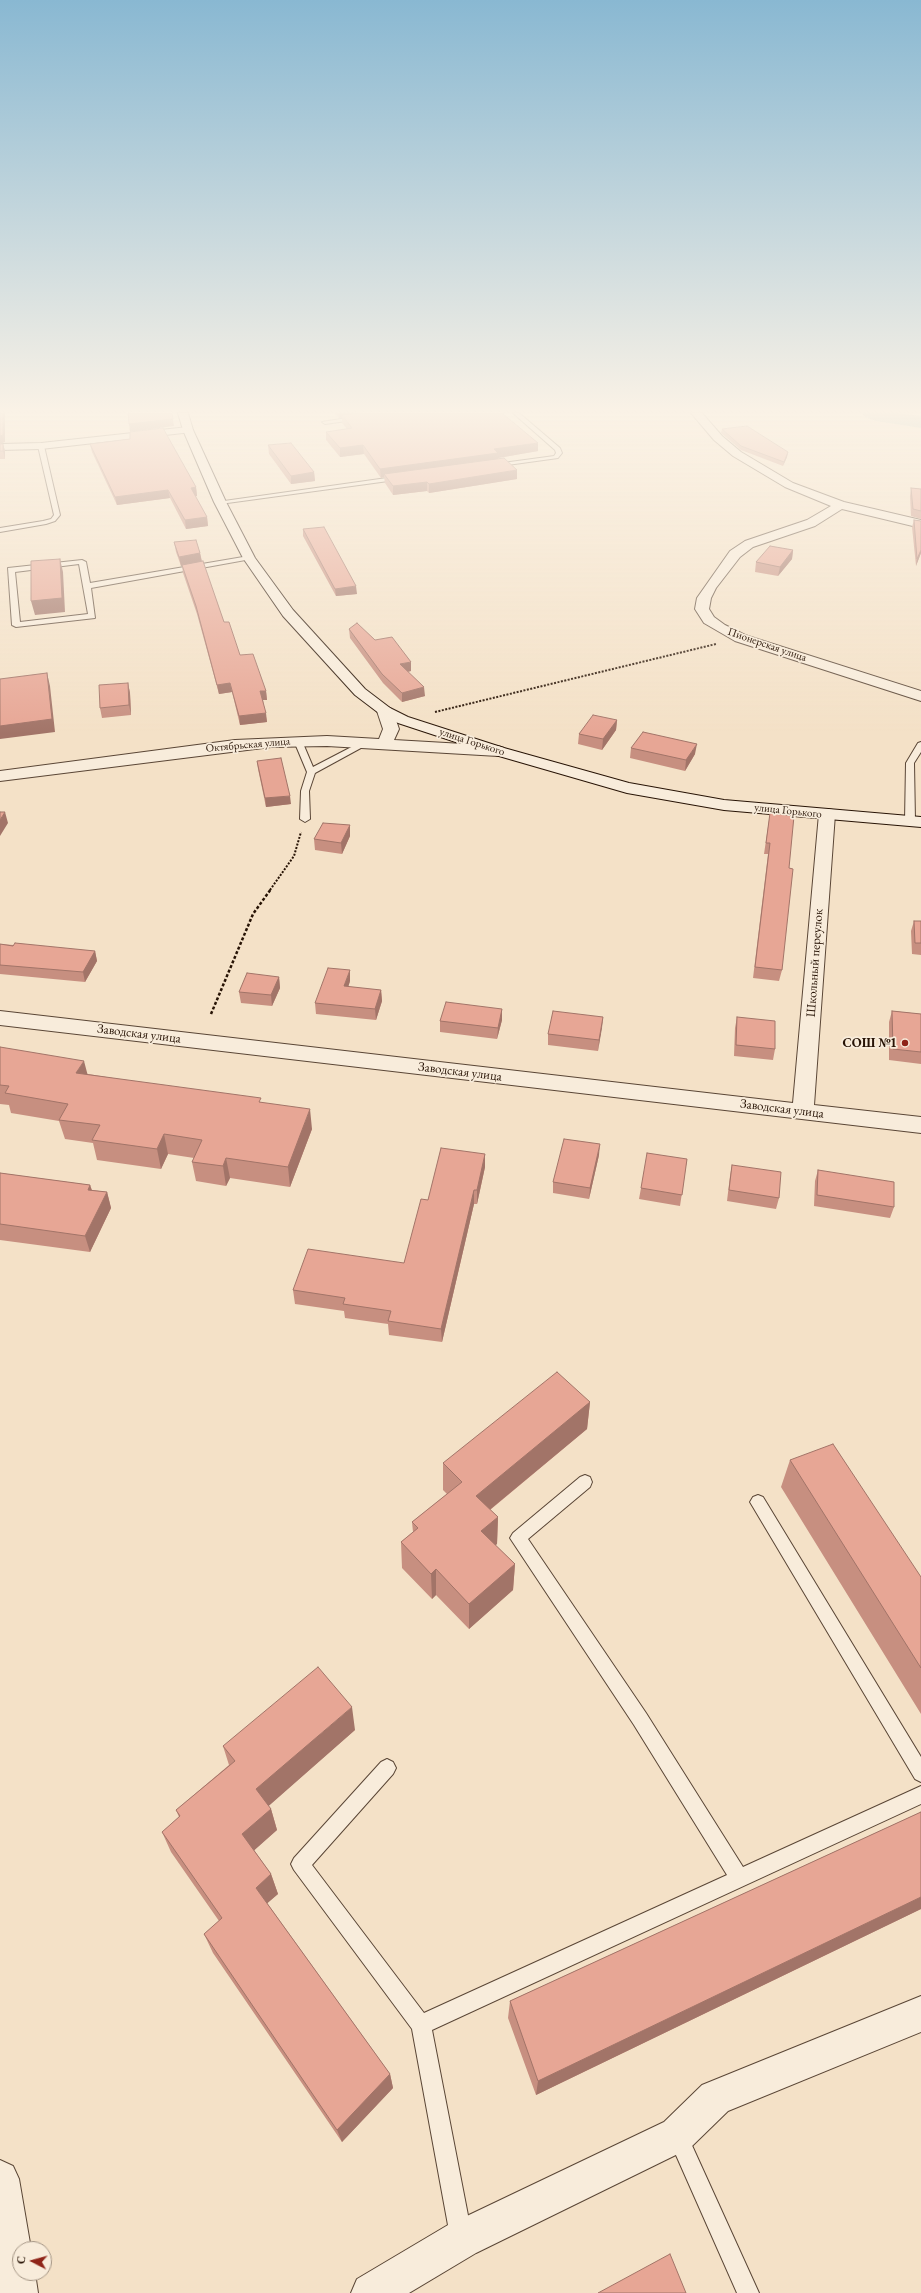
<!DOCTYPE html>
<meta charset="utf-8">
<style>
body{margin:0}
#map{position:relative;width:921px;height:2293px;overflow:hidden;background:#f4e1c7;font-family:"EB Garamond",serif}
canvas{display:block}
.north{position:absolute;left:12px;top:2241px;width:40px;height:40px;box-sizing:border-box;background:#f8ecdb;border:1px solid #a49585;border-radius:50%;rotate:276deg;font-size:11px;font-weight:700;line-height:16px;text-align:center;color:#271305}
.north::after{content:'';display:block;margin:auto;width:14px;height:18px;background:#8f2418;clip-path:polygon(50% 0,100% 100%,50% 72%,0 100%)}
</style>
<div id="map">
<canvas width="921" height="2293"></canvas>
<div class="north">С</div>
</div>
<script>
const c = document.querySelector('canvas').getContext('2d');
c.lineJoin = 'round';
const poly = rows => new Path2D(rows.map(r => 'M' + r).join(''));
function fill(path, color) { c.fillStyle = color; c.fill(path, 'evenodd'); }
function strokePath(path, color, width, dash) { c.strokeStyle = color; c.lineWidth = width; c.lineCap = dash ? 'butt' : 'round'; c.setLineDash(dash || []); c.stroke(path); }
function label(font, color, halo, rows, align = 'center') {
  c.font = font + ' "EB Garamond",serif'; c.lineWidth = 3.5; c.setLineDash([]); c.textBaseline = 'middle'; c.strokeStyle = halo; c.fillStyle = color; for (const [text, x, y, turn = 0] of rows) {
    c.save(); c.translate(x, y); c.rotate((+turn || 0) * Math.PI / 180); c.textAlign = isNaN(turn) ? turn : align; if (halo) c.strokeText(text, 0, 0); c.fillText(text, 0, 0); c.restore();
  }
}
fill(poly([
 [862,413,897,413,921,416,921,428,876,421,865,417,862,413]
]), '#9cbeb2');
const service = poly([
 [513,413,519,413,560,448,562,453,558,458,493,467,493,465,495,464,547,457,554,456,556,453,555,450,513,413],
 [359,416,361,419,325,424,322,422,359,416],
 [41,444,44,446,60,515,55,521,46,524,0,532,0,528,43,521,51,519,54,515,38,446,41,444],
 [401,476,403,477,403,479,220,504,217,502,401,476],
 [249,556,253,558,251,559,91,588,95,618,16,627,12,625,8,568,82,560,86,562,90,583,249,556],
 [79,564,88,614,20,622,15,572,79,564],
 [298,738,302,741,313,767,363,741,370,743,315,773,309,791,310,819,305,822,300,819,301,791,307,772,294,741,298,738],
 [921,742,921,752,914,763,915,821,910,824,905,821,906,763,918,743,921,742],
 [585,1475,590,1477,592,1482,590,1487,528,1539,646,1713,743,1867,921,1786,921,1804,432,2030,472,2236,469,2244,461,2247,453,2244,450,2236,412,2029,294,1870,291,1864,294,1858,381,1762,387,1759,393,1762,396,1768,393,1774,312,1865,424,2013,727,1875,634,1725,510,1538,513,1533,580,1477,585,1475],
 [758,1495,763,1497,921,1757,921,1782,915,1779,753,1507,750,1502,753,1497,758,1495],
 [678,2127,685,2130,759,2293,737,2293,668,2137,671,2130,678,2127]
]);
const minor = poly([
 [691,413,702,413,722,436,741,452,793,483,844,502,921,520,921,528,842,509,815,526,753,547,740,557,716,588,711,598,709,609,714,617,725,625,745,635,921,691,921,701,735,641,704,623,695,609,697,598,730,551,745,541,807,520,831,506,785,487,733,456,714,440,691,413],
 [188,427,193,430,192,432,41,449,0,450,0,444,41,443,188,427],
 [385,706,390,708,393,711,399,729,394,740,498,746,504,748,506,751,504,754,498,756,327,746,271,747,0,781,0,771,235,740,327,736,379,739,383,729,377,711,380,708,385,706],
 [827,809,833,810,835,814,814,1105,921,1117,921,1133,0,1025,0,1011,793,1103,819,814,821,810,827,809],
 [921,1996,921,2032,728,2111,690,2148,476,2253,409,2293,351,2293,357,2279,448,2225,664,2122,702,2085,921,1996],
 [0,2160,13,2166,19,2179,31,2249,20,2249,20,2273,35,2273,38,2293,0,2293,0,2160]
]);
const secondary = poly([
 [178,413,188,413,193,430,226,502,255,558,293,610,365,689,390,708,408,717,504,748,629,783,724,800,921,817,921,827,724,810,627,793,492,754,398,723,380,714,355,695,283,616,243,558,214,502,183,430,178,413]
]);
strokePath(service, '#5a4636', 2);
strokePath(minor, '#5a4636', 2);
strokePath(secondary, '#271305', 2);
strokePath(poly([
 [435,712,716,644],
 [270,890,294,856,301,832]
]), '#271305', 2, [2, 1.5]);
strokePath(poly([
 [211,1014,253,914,271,889]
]), '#271305', 2.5, [3, 2]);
fill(service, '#f8ecdb');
fill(minor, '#f8ecdb');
fill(secondary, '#f8ecdb');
fill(poly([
 [334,413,402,413,538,451,498,458,498,459,517,479,429,493,427,491,393,495,385,483,384,477,381,478,364,454,340,457,326,440,326,432,347,429,342,423,342,418,339,418],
 [722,429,788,452,787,457,783,466,741,450,721,433],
 [130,439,196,487,197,496,195,496,207,517,208,526,186,529,170,498,117,505,92,452,90,444],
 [0,444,3,444,5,451,5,459,0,459],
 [268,445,314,472,315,481,291,484,269,454],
 [911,488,921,489,921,519,911,516,910,496],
 [914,520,921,521,921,553,916,566,912,527],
 [303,529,357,594,336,596,303,536],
 [174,542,200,553,202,561,224,622,240,655,266,691,267,700,263,700,267,722,240,725,232,692,219,694,197,614,183,573,182,566,181,566,176,552],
 [793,550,792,559,778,576,755,572,756,562],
 [349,629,375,640,411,671,408,672,425,696,402,702,383,683,350,638],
 [128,683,130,693,131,715,102,718,100,708],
 [617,720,616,730,602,750,578,744,579,734],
 [631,748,695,754,685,771,630,758],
 [257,761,291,804,266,807,258,769],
 [770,813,782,970,779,981,753,978,768,854,764,854],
 [350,825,350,836,342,854,315,850,314,839],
 [914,921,921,921,921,955,912,954,911,931],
 [0,944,95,951,97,961,85,982,0,974],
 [279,977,280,988,272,1006,241,1003,239,992],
 [350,981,348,987,381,990,382,1001,376,1020,316,1014,315,1003],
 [502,1009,502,1020,497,1039,440,1032,440,1021],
 [892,1011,921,1014,921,1064,889,1060,889,1022],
 [603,1017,598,1051,548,1045,548,1034],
 [737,1017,775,1049,773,1060,734,1056,735,1028],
 [0,1047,88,1074,261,1102,312,1129,290,1187,230,1178,226,1186,196,1181,192,1162,194,1158,168,1154,161,1169,97,1160,93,1143,65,1139,59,1121,11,1113,9,1105,0,1104],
 [485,1154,485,1167,477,1204,474,1204,442,1342,389,1335,388,1324,345,1318,344,1311,295,1304,293,1290,404,1263,428,1200],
 [599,1155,589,1199,553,1193,553,1182],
 [687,1159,680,1206,639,1199,641,1188],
 [732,1165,779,1198,776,1209,727,1201,730,1176],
 [818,1170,894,1207,890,1218,814,1206,815,1181],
 [0,1173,90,1185,92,1190,107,1192,111,1208,90,1252,0,1240],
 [590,1402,587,1429,490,1510,498,1517,497,1544,495,1545,515,1564,513,1590,469,1629,436,1595,432,1599,402,1568,401,1542,413,1532,412,1522,447,1494,443,1490,443,1463],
 [790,1460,921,1577,921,1714,781,1487],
 [355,1730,268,1806,271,1809,277,1830,254,1850,271,1874,278,1894,267,1903,390,2074,393,2088,342,2142,213,1953,204,1934,219,1921,171,1852,162,1832,179,1817,176,1810,229,1765,223,1746],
 [921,1812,921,1909,536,2095,508,2018,510,2001]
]), '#c78f80');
fill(poly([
 [3,413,5,413,5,442,0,444,0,436],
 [338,413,384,413,342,415,342,418,339,418],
 [173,419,174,426,130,432,129,424],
 [538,443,538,451,498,458,498,461,384,474,384,477,381,478,380,469,494,449],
 [3,444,5,451,5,459,3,451],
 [363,445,364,454,340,457,340,448],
 [788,452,787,457,783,466,784,462],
 [517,470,517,479,429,493,429,484],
 [314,472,315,481,291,484,291,476],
 [427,482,427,491,393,495,393,486],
 [196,487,197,496,192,497,191,488],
 [168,490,170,498,117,505,115,497],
 [207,517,208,526,186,529,185,520],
 [793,550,792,559,778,576,780,567],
 [921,550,921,553,916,566,917,559],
 [200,553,202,563,181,566,179,557],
 [60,559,63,572,65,612,35,615,31,601],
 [356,586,357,594,336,596,335,589],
 [411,662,411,671,400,673,400,664],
 [47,673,50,686,55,732,0,739,0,726],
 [128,683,130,693,131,715,129,705],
 [230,683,232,692,219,694,217,685],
 [424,687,425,696,402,702,402,693],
 [260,691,266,691,267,700,261,700],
 [266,713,267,722,240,725,239,716],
 [617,720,616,730,602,750,603,739],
 [697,744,695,754,685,771,686,760],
 [290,796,291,804,266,807,265,798],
 [5,812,8,823,0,836,0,820],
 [350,825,350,836,342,854,341,843],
 [95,951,97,961,85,982,83,972],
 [350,970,350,981,345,997,344,986],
 [279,977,280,988,272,1006,271,995],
 [381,990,382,1001,376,1020,375,1009],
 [502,1009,502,1020,497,1039,498,1028],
 [603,1017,602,1028,598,1051,599,1040],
 [84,1061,89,1080,76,1073],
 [310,1109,312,1129,290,1187,288,1167],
 [164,1134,168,1154,161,1169,157,1149],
 [600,1144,599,1155,589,1199,590,1188],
 [485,1154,485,1167,477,1204,477,1190],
 [226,1158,230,1178,226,1186,223,1166],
 [90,1185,95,1201,88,1190],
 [474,1190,474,1204,442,1342,441,1329],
 [107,1192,111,1208,90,1252,85,1236],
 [590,1402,587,1429,475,1522,476,1496],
 [498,1517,497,1544,481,1557,481,1531],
 [515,1564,513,1590,469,1629,469,1604],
 [436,1569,436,1595,432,1599,431,1574],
 [352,1707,355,1730,263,1811,256,1789],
 [271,1809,277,1830,249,1855,242,1834],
 [271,1874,278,1894,263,1907,256,1888],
 [921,1897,921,1909,536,2095,538,2081],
 [390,2074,393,2088,342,2142,337,2130]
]), '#a27468');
const building = poly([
 [0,413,3,413,3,435,0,436,0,413],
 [128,413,172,413,173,419,129,424,128,413],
 [359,413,502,413,538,443,494,449,498,453,380,469,363,445,340,448,326,432,352,428,342,415,359,413],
 [747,426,788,452,784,462,741,446,722,429,747,426],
 [163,428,196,487,191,488,207,517,185,520,168,490,115,497,90,444,130,439,130,432,163,428],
 [291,443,314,472,291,476,268,445,291,443],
 [0,444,3,444,3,451,0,451,0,444],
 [504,458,517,470,429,484,427,482,393,486,384,474,504,458],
 [911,488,921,489,921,511,913,509,911,488],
 [914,520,921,521,921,550,917,559,914,520],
 [324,527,356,586,335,589,303,529,324,527],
 [196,540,200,553,179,557,174,542,196,540],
 [770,546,793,550,780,567,756,562,770,546],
 [60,559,62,598,31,601,31,561,60,559],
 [203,561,224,622,229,622,240,655,253,654,266,691,260,691,266,713,239,716,230,683,217,685,196,606,182,565,203,561],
 [357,623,375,640,392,637,411,662,400,664,424,687,402,693,382,674,349,629,357,623],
 [47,673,52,719,0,726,0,679,47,673],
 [128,683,129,705,100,708,99,685,128,683],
 [593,715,617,720,603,739,579,734,593,715],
 [643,732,697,744,686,760,631,748,643,732],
 [281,758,290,796,265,798,257,761,281,758],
 [0,812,5,812,0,820,0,812],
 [770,813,794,816,789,868,793,869,782,970,755,967,770,843,766,843,770,813],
 [323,823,350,825,341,843,314,839,323,823],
 [914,921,921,921,921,943,915,943,914,921],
 [15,943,95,951,83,972,0,965,0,944,13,946,15,943],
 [328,968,350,970,344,986,381,990,375,1009,315,1003,328,968],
 [247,973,279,977,271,995,239,992,247,973],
 [446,1002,502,1009,498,1028,440,1021,446,1002],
 [553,1011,603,1017,599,1040,548,1034,553,1011],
 [892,1011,921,1014,921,1052,893,1049,892,1011],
 [737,1017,775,1021,775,1049,736,1045,737,1017],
 [0,1047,84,1061,76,1073,261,1098,259,1102,310,1109,288,1167,226,1158,223,1166,192,1162,202,1140,164,1134,157,1149,92,1140,100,1125,59,1120,68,1104,5,1093,9,1086,0,1085,0,1047],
 [564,1139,600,1144,590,1188,553,1182,564,1139],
 [441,1148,485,1154,477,1190,474,1190,441,1329,388,1321,391,1311,343,1304,345,1298,293,1290,308,1249,404,1263,421,1199,428,1200,441,1148],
 [647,1153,687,1159,682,1195,641,1188,647,1153],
 [732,1165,781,1172,779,1198,729,1190,732,1165],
 [818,1170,894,1182,894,1207,817,1195,818,1170],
 [0,1173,90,1185,88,1190,107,1192,85,1236,0,1224,0,1173],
 [557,1372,590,1402,476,1496,498,1517,481,1531,515,1564,469,1604,436,1569,431,1574,401,1542,418,1528,412,1522,462,1482,443,1463,557,1372],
 [833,1444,921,1577,921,1668,790,1460,833,1444],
 [318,1667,352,1707,256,1789,271,1809,242,1834,271,1874,256,1888,390,2074,337,2130,204,1934,222,1918,162,1832,180,1816,176,1810,235,1761,223,1746,318,1667],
 [921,1812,921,1897,538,2081,510,2001,921,1812],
 [670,2254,686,2293,598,2293,670,2254]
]);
fill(building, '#e7a695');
strokePath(building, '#a27468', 1);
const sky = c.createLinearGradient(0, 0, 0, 734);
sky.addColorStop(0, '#89b8d2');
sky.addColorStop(0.56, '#faf2e6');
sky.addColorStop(1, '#faf2e600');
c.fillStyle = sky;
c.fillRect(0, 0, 921, 734);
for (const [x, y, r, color] of [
 [905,1043,4,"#8f2418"]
]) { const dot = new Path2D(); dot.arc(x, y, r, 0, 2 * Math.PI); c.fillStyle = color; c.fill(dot); strokePath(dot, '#f8ecdb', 1.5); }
label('11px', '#271305', '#f8ecdb', [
 ["Пионерская улица",767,645,19],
 ["улица Горького",472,742,18],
 ["Октябрьская улица",248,745,-5],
 ["улица Горького",788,811,6]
]);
label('13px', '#271305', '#f8ecdb', [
 ["Школьный переулок",815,963,-86],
 ["Заводская улица",139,1034,7],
 ["Заводская улица",460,1072,7],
 ["Заводская улица",782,1109,7]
]);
label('bold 13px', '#271305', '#f8ecdb', [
 ["СОШ №1",897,1043]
], 'right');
</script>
